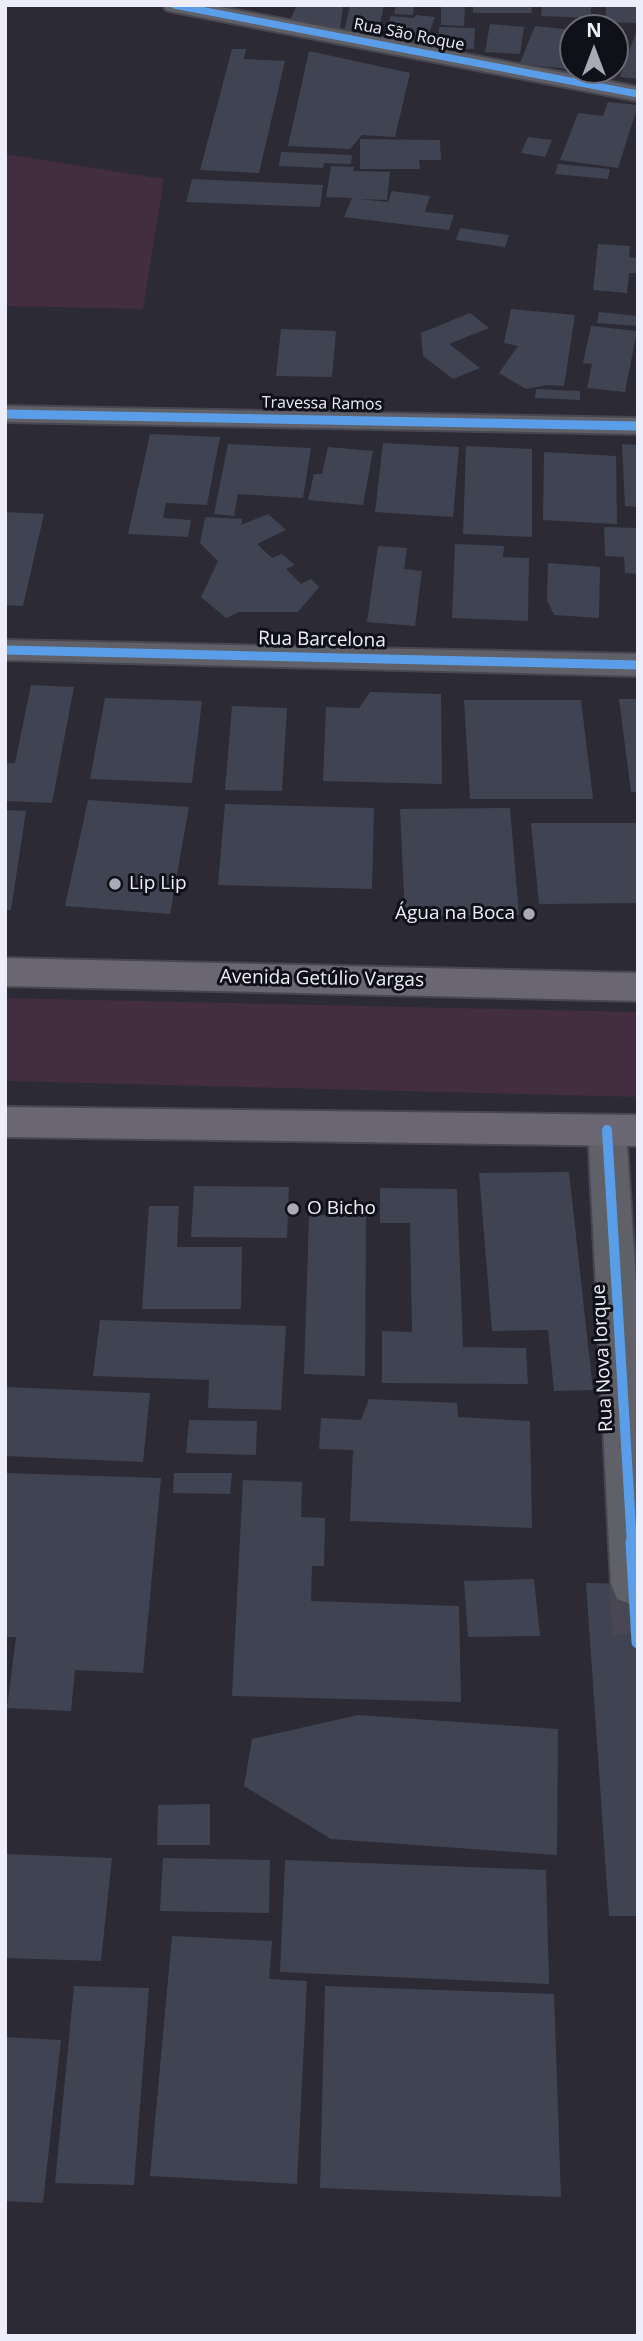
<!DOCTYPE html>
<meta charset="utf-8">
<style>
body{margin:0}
#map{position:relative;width:643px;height:2341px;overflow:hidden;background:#2b2a35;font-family:"Open Sans",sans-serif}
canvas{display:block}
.frame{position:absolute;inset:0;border:7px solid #eeedfb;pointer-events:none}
.north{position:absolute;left:559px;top:14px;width:70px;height:70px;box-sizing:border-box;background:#101019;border:2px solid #696873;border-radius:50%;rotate:0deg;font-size:19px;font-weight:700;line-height:28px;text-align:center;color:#eeedfb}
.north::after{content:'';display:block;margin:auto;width:24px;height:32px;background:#aaa9b6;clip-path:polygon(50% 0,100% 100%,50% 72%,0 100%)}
</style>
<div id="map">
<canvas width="643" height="2341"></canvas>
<div class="frame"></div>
<div class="north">N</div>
</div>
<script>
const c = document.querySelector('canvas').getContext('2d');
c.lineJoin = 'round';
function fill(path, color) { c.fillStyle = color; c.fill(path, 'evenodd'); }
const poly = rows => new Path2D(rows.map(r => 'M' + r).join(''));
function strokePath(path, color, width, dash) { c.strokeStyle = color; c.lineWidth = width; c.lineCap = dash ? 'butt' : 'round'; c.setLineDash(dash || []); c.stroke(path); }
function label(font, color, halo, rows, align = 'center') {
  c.font = font + ' "Open Sans",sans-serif'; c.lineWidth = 6; c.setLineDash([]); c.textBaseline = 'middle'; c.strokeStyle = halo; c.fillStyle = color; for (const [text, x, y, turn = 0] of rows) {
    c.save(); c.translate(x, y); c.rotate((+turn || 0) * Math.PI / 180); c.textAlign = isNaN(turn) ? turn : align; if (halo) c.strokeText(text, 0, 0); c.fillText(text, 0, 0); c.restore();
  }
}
fill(poly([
 [5,154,164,179,143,309,5,306],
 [5,998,638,1012,638,1097,5,1081]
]), '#422d41');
fill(poly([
 [297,5,343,5,340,30,290,20],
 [350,5,384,5,377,38,343,36],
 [396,5,414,5,413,15,394,14],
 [441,5,465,5,464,26,441,25],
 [473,5,531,5,532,13,473,13],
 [542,5,591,5,591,18,541,16],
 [606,5,638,5,638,23,605,22],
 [416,15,435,17,426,41,415,40,413,44,381,41,391,16,414,18],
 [490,24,524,27,520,54,485,52],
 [535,26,573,30,573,70,520,63],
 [439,27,475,28,474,49,438,48],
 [637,29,638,79,620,77],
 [615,35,626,37,615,67],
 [232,49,246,49,244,59,285,61,259,173,200,170],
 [309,51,410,73,395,137,362,135,350,149,288,146],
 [608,102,638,105,618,168,560,160,578,113,603,116],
 [528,137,552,140,545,157,521,153],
 [360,139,440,140,441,160,419,160,420,169,360,169],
 [281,152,352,155,351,164,324,163,323,168,279,166],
 [558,164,610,169,608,179,555,174],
 [331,166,354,167,353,171,390,172,387,200,358,199,388,202,392,191,430,196,425,212,454,215,449,230,344,217,352,198,326,197],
 [192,179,323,185,320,207,186,202],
 [460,228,509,235,505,247,456,240],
 [598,244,630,246,629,257,638,258,638,273,629,273,627,293,593,290],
 [511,309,575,315,564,386,547,385,526,389,499,373,518,346,504,343],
 [599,312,638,316,638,326,597,323],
 [470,313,489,328,449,344,480,368,453,379,423,356,421,333],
 [591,326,637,331,625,392,587,388,592,364,583,363],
 [281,329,336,331,332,377,276,376],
 [536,389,580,391,580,400,535,398],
 [150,434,220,437,207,505,166,503,163,518,191,520,188,537,128,534],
 [383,443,459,447,453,517,375,512],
 [228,444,311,448,303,498,238,494,234,516,214,514],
 [622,444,638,445,638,507,625,506],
 [466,446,532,449,532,537,463,534],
 [328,447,373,451,363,505,308,500,314,474,322,474],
 [544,452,616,456,617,524,543,520],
 [5,512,44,514,23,606,5,605],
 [268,514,286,530,257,544,272,558,282,554,295,565,286,569,301,584,311,579,319,587,298,612,239,612,226,618,201,597,218,561,200,543,205,517,242,519,241,525],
 [604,527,638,528,638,574,625,573,624,557,605,556],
 [455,544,504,546,503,557,529,558,528,621,452,618],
 [378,546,407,548,404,569,422,571,415,626,367,622],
 [548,563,600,567,599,618,554,615,547,600],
 [31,685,74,687,52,803,5,801,5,763,15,763],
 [370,692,441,694,442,784,323,781,326,707,359,708],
 [105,698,202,701,192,783,90,779],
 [619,699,638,699,638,792,631,792],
 [464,700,581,700,593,799,470,799],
 [232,706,287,708,282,791,225,790],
 [88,800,189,807,170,914,65,906],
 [225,804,374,808,372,889,218,885],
 [510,808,519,915,405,916,400,809],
 [5,810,26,811,11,910,5,910],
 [531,823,638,823,638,903,539,904],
 [569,1172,593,1390,554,1391,548,1330,492,1331,479,1173],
 [194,1186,289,1187,287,1238,191,1237],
 [380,1188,457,1189,463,1347,526,1348,528,1384,382,1383,382,1331,412,1332,410,1223,380,1223],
 [149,1206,179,1206,177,1247,242,1247,241,1309,142,1309],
 [309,1215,366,1216,365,1376,304,1374],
 [100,1320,286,1326,281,1410,208,1408,209,1380,93,1376],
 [5,1387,150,1393,143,1462,5,1456],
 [369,1399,457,1403,458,1417,530,1421,532,1528,350,1521,353,1450,319,1449,321,1418,361,1420],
 [189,1420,257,1421,256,1455,186,1453],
 [5,1473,161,1478,143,1673,75,1670,71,1711,7,1708,16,1637,5,1637],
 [174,1473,232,1473,230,1494,173,1493],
 [243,1480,302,1482,301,1517,325,1518,324,1566,312,1566,311,1601,459,1606,461,1702,232,1696],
 [534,1579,540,1636,468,1637,464,1581],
 [586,1583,638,1584,638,1916,609,1916],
 [358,1715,558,1729,557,1855,331,1839,244,1786,252,1739],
 [210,1804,210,1845,157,1845,158,1805],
 [5,1854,112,1858,101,1961,5,1958],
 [163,1858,270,1860,269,1913,160,1911],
 [285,1860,546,1870,549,1984,280,1972],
 [172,1936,272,1941,269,1979,307,1981,297,2184,150,2176],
 [74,1986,149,1988,134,2185,55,2183],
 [325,1986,554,1994,561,2197,320,2188],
 [5,2037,61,2040,43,2203,5,2201]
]), '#404452');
strokePath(poly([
 [633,1584,638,1642]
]), '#484753', 49, [49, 24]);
const minor = poly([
 [163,5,210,5,638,87,638,101,174,12,166,10,163,5],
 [5,406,638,418,638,434,5,422,5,406],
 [5,640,638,654,638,676,5,660,5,640],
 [607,1115,620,1119,626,1130,638,1313,638,1603,633,1605,617,1599,611,1584,588,1130,594,1119,607,1115]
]);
const major = poly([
 [5,958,638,973,638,1001,5,986,5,958],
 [5,1107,638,1115,638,1146,5,1137,5,1107]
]);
strokePath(minor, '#484751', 4);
strokePath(major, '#484751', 4);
fill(minor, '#606068');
fill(major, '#6a6672');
strokePath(poly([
 [174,5,638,94]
]), '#5a9eea', 7);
strokePath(poly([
 [5,414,638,426],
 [5,650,638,665]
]), '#5a9eea', 9);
strokePath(poly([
 [607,1130,632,1544]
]), '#5a9eea', 10);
strokePath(poly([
 [632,1542,638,1642]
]), '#5a9eea', 13);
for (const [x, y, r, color] of [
 [115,884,7,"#aaa9b6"],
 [529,914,7,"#aaa9b6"],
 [293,1209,7,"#aaa9b6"]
]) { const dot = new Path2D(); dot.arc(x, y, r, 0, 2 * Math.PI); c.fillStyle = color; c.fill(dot); strokePath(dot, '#101019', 2.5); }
label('16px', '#eeedfb', '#101019', [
 ["Rua São Roque",409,35,11],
 ["Travessa Ramos",322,404,1]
]);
label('19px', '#eeedfb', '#101019', [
 ["Rua Barcelona",322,640,1],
 ["Avenida Getúlio Vargas",322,979,1],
 ["Rua Nova Iorque",603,1358,-93]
]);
label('19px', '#eeedfb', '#101019', [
 ["Lip Lip",129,884],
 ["Água na Boca",515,914,"right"],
 ["O Bicho",307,1209]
], 'left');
</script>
